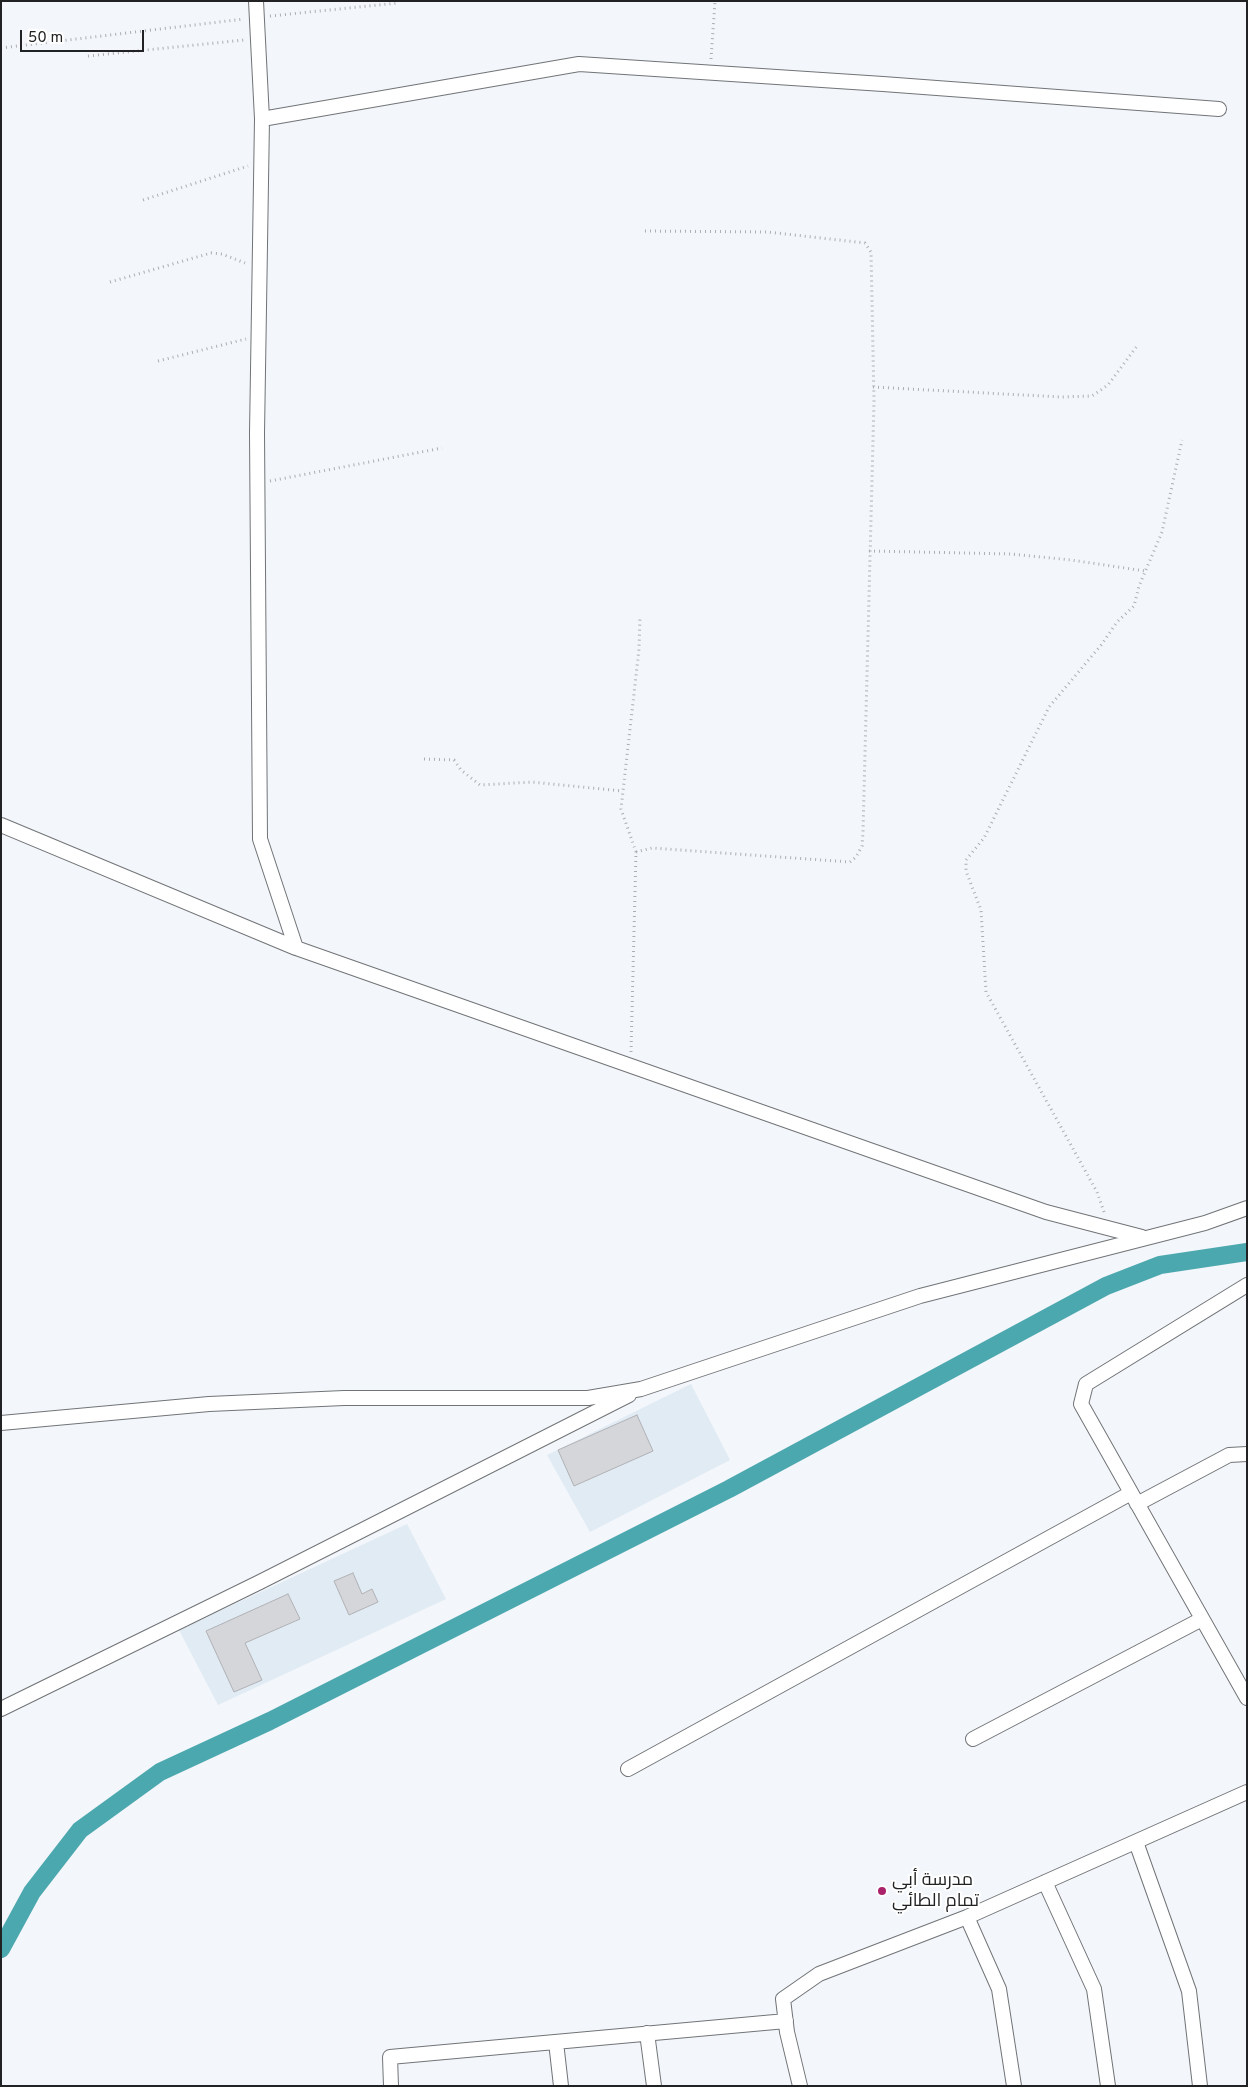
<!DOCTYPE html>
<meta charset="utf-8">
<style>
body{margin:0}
#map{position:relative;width:1248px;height:2087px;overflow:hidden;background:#f3f6fa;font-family:Overpass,sans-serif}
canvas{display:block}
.frame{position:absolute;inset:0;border:2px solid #212223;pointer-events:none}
.scale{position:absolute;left:20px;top:30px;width:124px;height:22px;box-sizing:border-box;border:2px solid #212223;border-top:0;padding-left:6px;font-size:15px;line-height:18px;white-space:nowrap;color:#212223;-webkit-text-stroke:4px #fff;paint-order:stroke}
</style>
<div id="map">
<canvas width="1248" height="2087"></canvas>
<div class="frame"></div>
<div class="scale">50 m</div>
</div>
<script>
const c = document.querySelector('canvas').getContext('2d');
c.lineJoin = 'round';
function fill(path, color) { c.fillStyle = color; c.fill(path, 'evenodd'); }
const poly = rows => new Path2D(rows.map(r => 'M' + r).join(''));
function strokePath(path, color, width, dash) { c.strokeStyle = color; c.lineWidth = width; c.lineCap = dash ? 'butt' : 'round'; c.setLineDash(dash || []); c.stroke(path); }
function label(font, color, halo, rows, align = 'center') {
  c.font = font + ' Overpass,Cairo,sans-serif'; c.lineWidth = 4; c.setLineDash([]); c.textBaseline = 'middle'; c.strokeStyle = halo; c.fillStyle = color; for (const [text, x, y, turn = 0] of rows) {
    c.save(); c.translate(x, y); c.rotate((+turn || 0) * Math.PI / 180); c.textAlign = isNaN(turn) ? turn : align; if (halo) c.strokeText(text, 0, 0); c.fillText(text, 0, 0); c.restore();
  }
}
fill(poly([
 [691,1384,730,1460,590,1532,547,1455],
 [407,1524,446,1599,218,1705,179,1630]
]), '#e1ebf4');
strokePath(poly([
 [1,1949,32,1892,80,1830,160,1772,270,1721,729,1489,1106,1286,1160,1265,1247,1252]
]), '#4ca8af', 18);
const building = poly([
 [637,1415,653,1451,574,1486,558,1450,637,1415],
 [353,1573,362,1594,372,1589,378,1602,349,1615,334,1581,353,1573],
 [288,1594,300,1619,245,1643,262,1680,234,1692,206,1631,288,1594]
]);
fill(building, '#d4d6da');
strokePath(building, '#b1b2b6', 1);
const street = poly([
 [256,1,262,119,257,433,260,839,296,948],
 [262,119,579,64,883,84,1219,109],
 [1,825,296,948,1046,1212,1142,1237],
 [1247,1285,1086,1384,1081,1404,1247,1698],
 [1,1423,209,1404,344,1398,588,1398,641,1389,920,1296,1205,1223,1247,1208],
 [1137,1504,1229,1455,1247,1454],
 [1,1709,260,1582,629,1395],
 [973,1739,1202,1619],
 [628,1769,1131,1493],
 [1136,1842,1189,1991,1200,2086],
 [1045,1882,1094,1989,1108,2086],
 [967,1917,999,1989,1014,2086],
 [647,2033,654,2086],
 [556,2042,561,2086],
 [391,2086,390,2057,786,2021],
 [800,2086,787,2032,783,1999,819,1974,967,1917,1247,1792]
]);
strokePath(street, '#717477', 16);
strokePath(poly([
 [270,16,398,3],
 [1,48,244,19],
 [88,56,244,40],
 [711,59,715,1],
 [143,200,248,166],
 [110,282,211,253,222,254,245,263],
 [158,361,246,339],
 [873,387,1061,397,1092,396,1108,385,1137,346],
 [270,481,442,448],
 [869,551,1011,554,1071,560,1145,571],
 [424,759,454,760,461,770,480,785,532,782,622,791],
 [636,852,652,848,850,862,856,857,862,846,863,832,874,401,871,252,865,243,768,232,644,231],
 [631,1052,636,852,621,809,639,649,640,616],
 [1104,1212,1097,1192,986,992,981,910,966,871,966,860,984,838,1049,707,1102,644,1117,622,1134,606,1139,586,1162,532,1182,440]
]), '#acaeb1', 3, [1, 4]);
strokePath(street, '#fff', 14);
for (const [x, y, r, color] of [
 [882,1891,5,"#aa236a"]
]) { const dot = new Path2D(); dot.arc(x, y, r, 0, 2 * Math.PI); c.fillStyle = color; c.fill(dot); strokePath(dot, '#fff', 2); }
label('18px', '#212223', '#fff', [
 ["مدرسة أبي",892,1881],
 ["تمام الطائي",892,1902]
], 'left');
</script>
